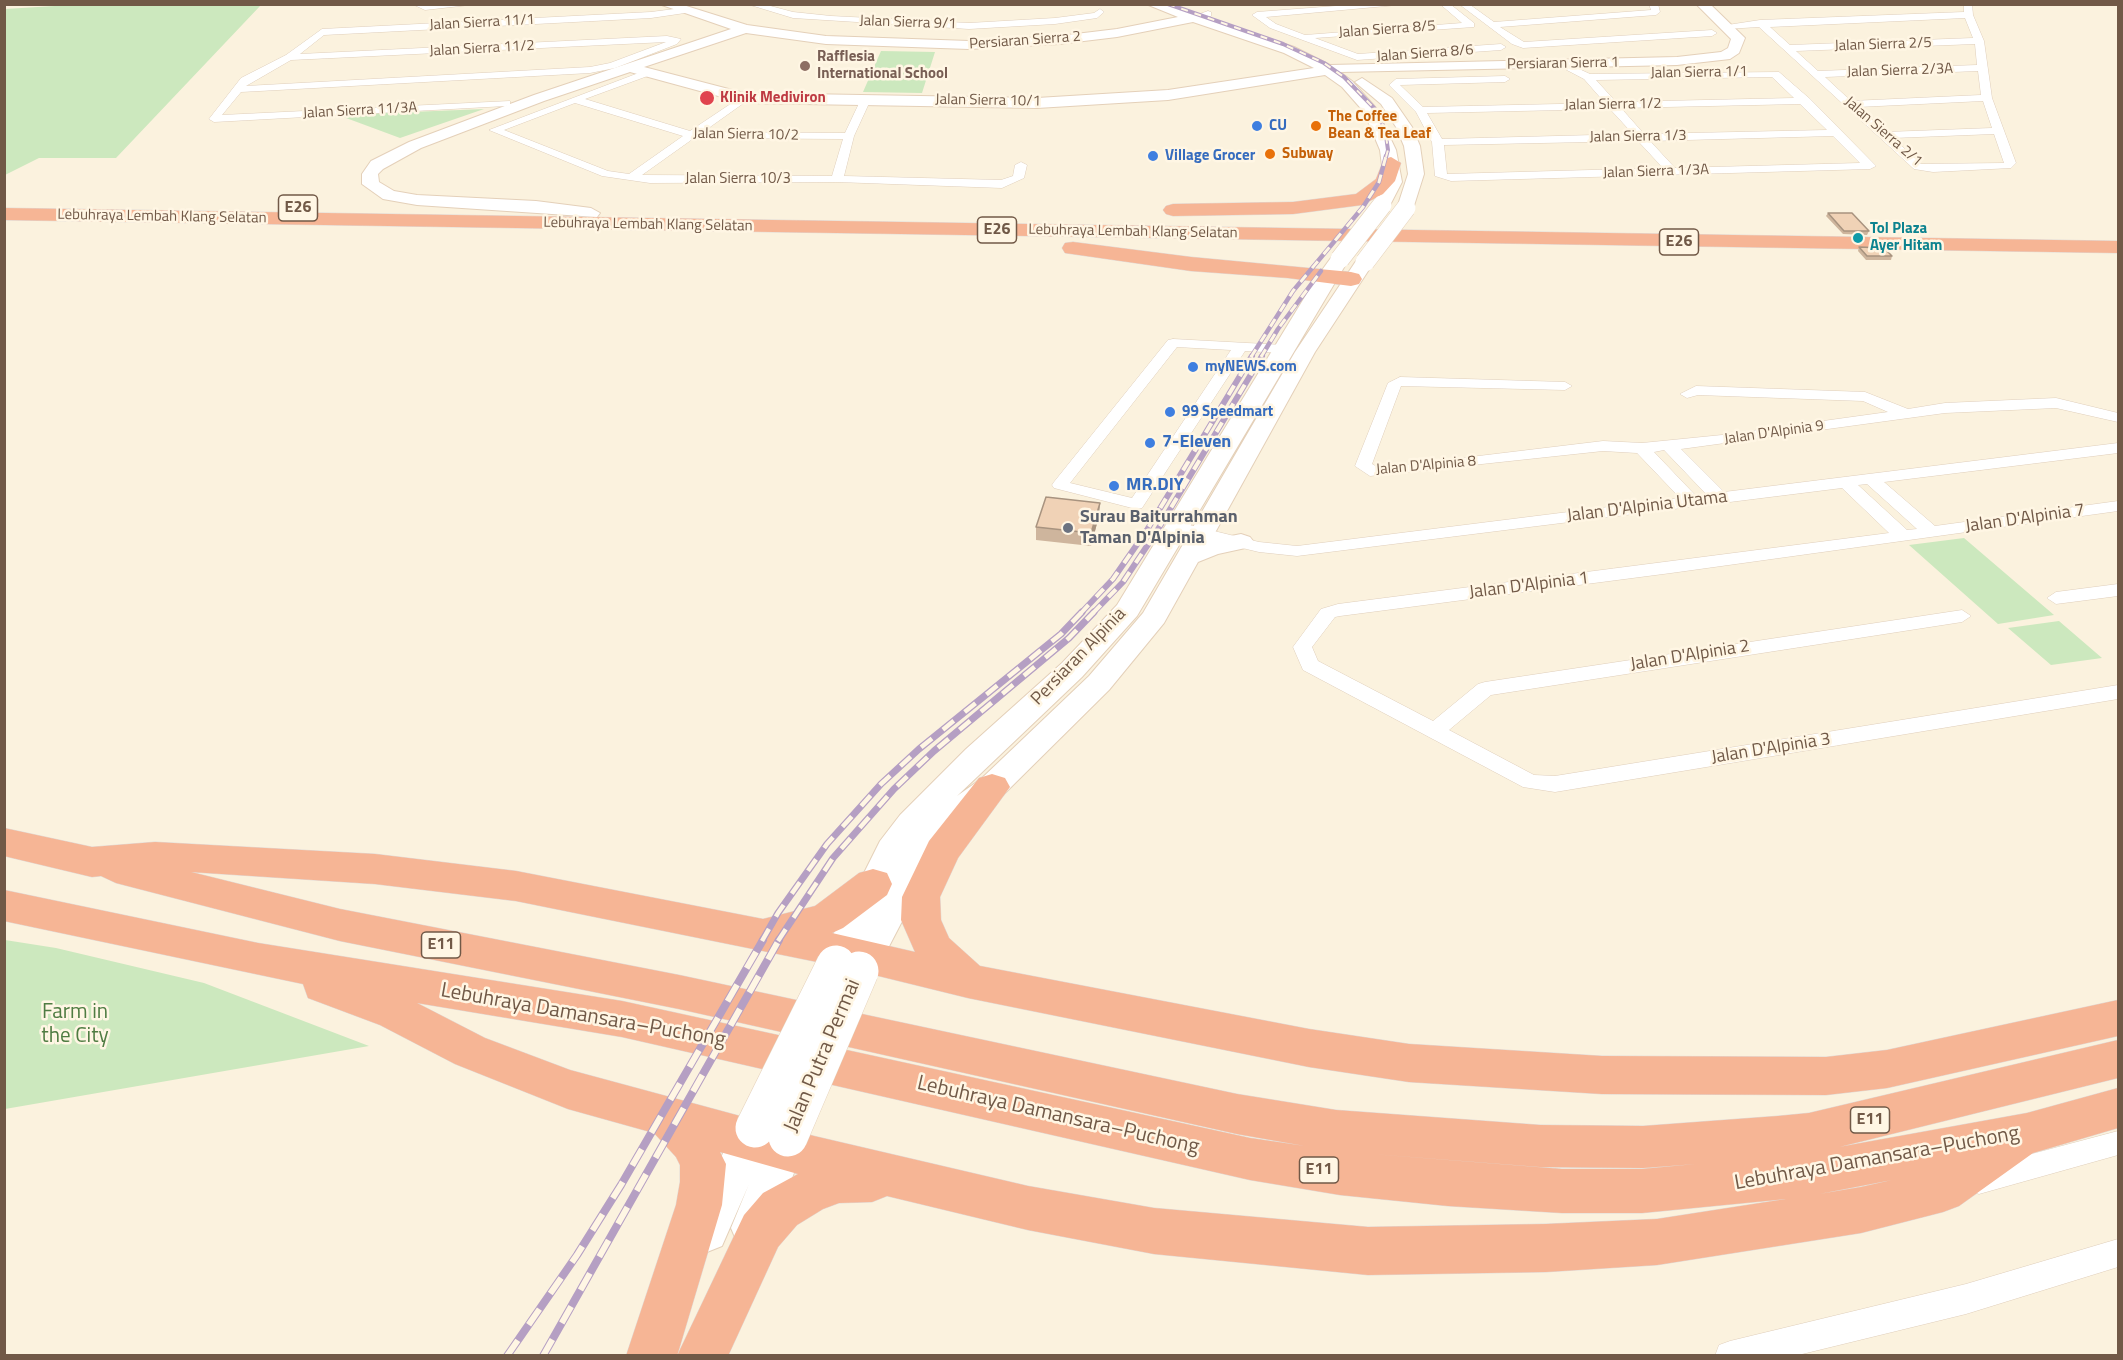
<!DOCTYPE html>
<meta charset="utf-8">
<style>
body{margin:0}
#map{position:relative;width:2123px;height:1360px;overflow:hidden;background:#fbf2de;font-family:"Titillium Web",sans-serif}
canvas{display:block}
.frame{position:absolute;inset:0;border:6px solid #715947;pointer-events:none}
</style>
<div id="map">
<canvas width="2123" height="1360"></canvas>
<div class="frame"></div>
</div>
<script>
const c = document.querySelector('canvas').getContext('2d');
c.lineJoin = 'round';
function fill(path, color) { c.fillStyle = color; c.fill(path, 'evenodd'); }
const poly = rows => new Path2D(rows.map(r => 'M' + r).join(''));
function strokePath(path, color, width, dash) { c.strokeStyle = color; c.lineWidth = width; c.lineCap = dash ? 'butt' : 'round'; c.setLineDash(dash || []); c.stroke(path); }
function label(font, color, halo, rows, align = 'center') {
  c.font = font + ' "Titillium Web",sans-serif'; c.lineWidth = 5; c.setLineDash([]); c.textBaseline = 'middle'; c.strokeStyle = halo; c.fillStyle = color; for (const [text, x, y, turn = 0] of rows) {
    c.save(); c.translate(x, y); c.rotate((+turn || 0) * Math.PI / 180); c.textAlign = isNaN(turn) ? turn : align; if (halo) c.strokeText(text, 0, 0); c.fillText(text, 0, 0); c.restore();
  }
}
fill(poly([
 [71,5,71,4,261,5,116,158,39,158,5,175,5,9],
 [881,51,935,52,922,93,863,92],
 [484,109,400,138,338,115],
 [1964,538,2054,615,1998,624,1909,545],
 [2059,621,2102,658,2051,665,2008,628],
 [5,940,56,948,204,983,369,1046,5,1109]
]), '#cce8be');
const street = poly([
 [412,4,478,4,425,10,412,4],
 [747,4,763,4,793,12,831,16,969,23,1055,18,1094,13,1100,9,1104,12,1097,18,1055,24,969,29,793,18,747,4],
 [1362,4,1408,4,1266,17,1276,24,1305,35,1462,23,1440,4,1450,4,1474,23,1474,27,1315,38,1358,54,1501,44,1506,47,1501,50,1357,60,1270,28,1252,15,1257,12,1362,4],
 [1459,4,1469,4,1494,22,1651,10,1649,4,1658,4,1660,12,1656,15,1500,27,1524,42,1712,30,1717,33,1712,36,1523,48,1512,44,1459,4],
 [1964,4,1972,4,1973,15,1984,41,1992,98,2016,163,2011,168,1933,172,1914,169,1759,27,1726,29,1721,26,1760,20,1964,12,1964,4],
 [1965,18,1973,38,1790,45,1770,27,1965,18],
 [1975,44,1977,65,1818,71,1796,51,1975,44],
 [1978,71,1981,95,1851,101,1825,77,1978,71],
 [1983,101,1992,128,1886,132,1858,107,1983,101],
 [1994,134,2004,163,1921,164,1893,138,1994,134],
 [682,8,685,9,685,13,651,18,324,35,300,54,667,36,681,39,677,44,615,68,590,73,241,92,222,115,510,101,510,105,506,106,214,122,209,119,241,78,286,55,322,29,651,12,682,8],
 [666,42,610,63,590,67,246,86,291,60,666,42],
 [1208,11,1211,12,1211,16,1193,21,1188,18,1208,11],
 [1562,61,1590,74,1779,72,1810,99,1876,166,1870,169,1451,181,1435,176,1432,142,1416,112,1389,85,1396,79,1505,76,1510,79,1505,82,1400,85,1423,107,1605,103,1584,79,1559,66,1557,64,1562,61],
 [1772,77,1794,98,1616,102,1596,80,1772,77],
 [1800,104,1827,130,1644,134,1621,108,1800,104],
 [1610,109,1633,134,1442,139,1427,113,1610,109],
 [1833,136,1860,163,1675,168,1650,141,1833,136],
 [1638,141,1663,168,1447,174,1444,145,1638,141],
 [649,69,653,70,653,74,585,99,690,131,744,95,749,98,748,100,703,132,845,133,861,99,866,96,871,99,854,136,844,176,1001,180,1013,176,1015,165,1021,162,1027,165,1024,178,1002,188,837,182,650,183,602,176,489,130,649,69],
 [575,103,683,136,629,174,608,171,504,130,575,103],
 [694,138,843,139,832,176,642,175,694,138],
 [1173,339,1284,345,1291,349,1284,353,1245,351,1142,508,1136,509,1054,488,1052,485,1054,482,1168,340,1173,339],
 [1177,347,1231,350,1132,498,1070,483,1177,347],
 [1400,377,1565,382,1572,386,1565,390,1401,386,1372,464,1379,468,1603,441,1642,443,1722,435,1888,412,1863,401,1698,395,1687,398,1680,394,1696,386,1865,392,1908,409,1945,403,2056,398,2118,413,2118,422,2056,408,1945,413,1681,449,1724,492,2118,443,2118,453,1884,482,1935,526,2118,501,2118,511,1671,573,1340,616,1335,617,1312,647,1318,661,1433,721,1478,684,1485,682,1962,610,1971,616,1962,622,1491,695,1449,730,1534,775,1555,776,2118,685,2118,699,1555,792,1523,787,1303,670,1293,647,1321,609,1338,604,1889,533,1842,488,1297,556,1259,552,1171,531,1168,527,1177,522,1259,542,1297,546,1680,498,1637,453,1603,451,1370,476,1355,466,1388,383,1400,377],
 [1664,450,1707,495,1696,496,1654,452,1664,450],
 [1867,484,1917,529,1907,530,1858,485,1867,484],
 [2118,584,2118,596,2056,604,2047,598,2056,592,2118,584],
 [2118,1131,2118,1155,1979,1194,1969,1190,1965,1181,1969,1172,1979,1168,2118,1131],
 [2118,1239,2118,1267,1966,1314,1794,1356,1715,1356,1719,1345,1730,1341,1966,1284,2118,1239]
]);
const secondary = poly([
 [659,4,680,4,747,25,826,36,969,41,1059,36,1117,29,1178,17,1146,4,1166,4,1294,47,1330,65,1677,57,1721,52,1728,48,1731,39,1696,4,1710,4,1745,38,1739,53,1730,59,1677,65,1340,72,1352,81,1376,108,1396,150,1402,182,1388,209,1382,210,1373,205,1384,182,1380,150,1364,112,1342,87,1325,75,1168,100,1037,108,744,103,630,72,544,101,421,148,383,169,378,174,379,182,394,191,417,195,536,201,591,208,600,213,597,217,417,205,383,199,362,184,362,174,371,161,409,142,534,95,731,29,659,4],
 [1193,22,1284,53,1314,68,1168,90,1037,98,744,93,644,67,746,33,826,44,969,49,1059,44,1117,37,1193,22],
 [1362,78,1392,98,1412,127,1420,146,1424,174,1412,212,1400,212,1397,208,1408,174,1404,146,1396,127,1381,104,1355,82,1362,78],
 [1340,253,1349,259,1137,616,1082,677,957,796,981,779,1089,676,1143,613,1295,352,1358,258,1372,258,1374,262,1315,352,1211,540,1241,534,1250,537,1254,542,1250,547,1218,554,1198,562,1164,623,1109,690,1003,795,964,823,936,856,871,981,859,986,847,981,844,977,836,979,824,975,818,965,880,841,900,815,966,749,1062,663,1117,605,1317,277,1333,255,1340,253],
 [755,1110,769,1115,773,1126,788,1119,802,1124,808,1137,767,1242,752,1248,737,1242,731,1228,749,1184,722,1246,707,1252,692,1246,686,1232,741,1115,755,1110]
]);
const highway = poly([
 [1391,157,1401,163,1395,181,1383,194,1362,205,1293,214,1173,216,1166,214,1163,210,1166,206,1173,204,1293,202,1356,194,1376,179,1384,159,1391,157],
 [4,208,2118,241,2118,253,4,220,4,208],
 [1073,242,1191,257,1351,272,1359,274,1362,279,1359,284,1351,286,1288,278,1191,271,1065,253,1062,248,1065,243,1073,242],
 [992,774,1005,778,1010,787,958,858,940,897,941,920,949,938,980,966,1309,1029,1409,1044,1602,1056,1826,1057,1887,1050,2118,1000,2118,1036,1887,1088,1826,1095,1602,1094,1409,1082,1309,1067,968,998,842,967,516,901,375,884,191,872,340,909,679,975,1237,1094,1336,1110,1540,1125,1643,1126,1778,1116,1809,1113,2118,1040,2118,1078,1839,1147,2027,1113,2118,1088,2118,1128,2033,1153,1959,1206,1943,1212,1861,1233,1657,1265,1546,1272,1368,1275,1154,1254,1028,1230,887,1196,872,1202,839,1203,823,1209,797,1225,778,1247,728,1356,677,1356,744,1215,763,1193,798,1174,720,1152,726,1164,722,1205,677,1356,626,1356,676,1205,680,1182,680,1165,676,1157,654,1133,568,1109,455,1064,380,1025,308,998,303,984,4,921,4,890,258,943,622,1001,1250,1138,1305,1146,1237,1134,679,1009,340,941,116,883,101,876,92,877,4,856,4,828,92,847,155,842,375,854,516,871,763,919,815,906,859,873,873,869,887,873,892,884,887,895,843,928,832,933,915,952,901,920,902,897,929,841,979,778,992,774],
 [417,1003,622,1037,1250,1180,1340,1195,1448,1206,1562,1213,1642,1213,1786,1199,1657,1219,1546,1224,1368,1227,1154,1208,1028,1186,814,1136,570,1070,485,1038,417,1003],
 [1359,1153,1540,1167,1643,1168,1696,1164,1642,1169,1562,1169,1359,1153],
 [1892,1180,1861,1187,1819,1194,1892,1180]
]);
strokePath(street, '#dfcebb', 1);
strokePath(secondary, '#e4d0b9', 2);
strokePath(highway, '#e0dad7', 1);
fill(street, '#fff');
fill(secondary, '#fff');
fill(highway, '#f6b595');
const railFar4 = poly([
 [1168,4,1283,44,1324,63,1344,77,1374,108,1385,129,1388,150,1386,157]
]);
const railFar3 = poly([
 [1251,357,1293,291,1363,207,1379,182,1386,156],
 [1261,357,1278,329,1321,271]
]);
const railFar2 = poly([
 [1081,613,1113,579,1147,530,1252,356],
 [1093,613,1123,582,1157,531,1262,356]
]);
const railFar1 = poly([
 [762,941,778,913,827,844,881,784,919,749,1061,634,1082,612],
 [778,941,833,858,894,789,934,751,1069,638,1094,612]
]);
const rail = poly([
 [507,1356,577,1255,621,1185,763,940],
 [543,1356,779,940]
]);
strokePath(railFar4, '#b59fc3', 4);
strokePath(railFar3, '#b59fc3', 4.5);
strokePath(railFar2, '#b59fc3', 6);
strokePath(railFar1, '#b59fc3', 7);
strokePath(rail, '#b59fc3', 8);
strokePath(railFar4, '#fff6e4', 2, [7]);
strokePath(railFar3, '#fff6e4', 3, [9]);
strokePath(railFar2, '#fff6e4', 4, [11]);
strokePath(railFar1, '#fff6e4', 4.5, [14]);
strokePath(rail, '#fff6e4', 6, [19]);
const secondaryBridgeFar1 = poly([
 [1340,259,1382,205],
 [1365,262,1406,208]
]);
const secondaryBridge = poly([
 [755,1128,836,965],
 [788,1137,859,971]
]);
strokePath(secondaryBridgeFar1, '#e4d0b9', 20, []);
strokePath(secondaryBridge, '#e4d0b9', 40, []);
strokePath(secondaryBridgeFar1, '#fff', 19);
strokePath(secondaryBridge, '#fff', 39);
fill(poly([
 [1828,213,1869,231,1867,235,1843,234,1826,216],
 [1859,247,1892,256,1891,260,1866,260,1858,251],
 [1099,516,1091,546,1036,540,1036,527]
]), '#ceb59d');
fill(poly([
 [1100,503,1099,516,1091,546,1091,533]
]), '#a8937f');
const building = poly([
 [1828,213,1852,213,1869,231,1844,231,1828,213],
 [1859,247,1884,248,1892,256,1867,256,1859,247],
 [1046,497,1100,503,1091,533,1036,527,1046,497]
]);
fill(building, '#f0d2b6');
strokePath(building, '#a8937f', 1.5);
for (const [x, y, r, color] of [
 [805,66,6,"#8d6e63"],
 [707,98,8,"#e0444e"],
 [1257,126,6,"#3f7fe0"],
 [1316,126,6,"#e8710a"],
 [1270,154,6,"#e8710a"],
 [1153,156,6,"#3f7fe0"],
 [1858,238,6,"#0f9aa8"],
 [1193,367,6,"#3f7fe0"],
 [1170,412,6,"#3f7fe0"],
 [1150,443,6,"#3f7fe0"],
 [1114,486,6,"#3f7fe0"],
 [1068,528,6,"#6b7280"]
]) { const dot = new Path2D(); dot.arc(x, y, r, 0, 2 * Math.PI); c.fillStyle = color; c.fill(dot); strokePath(dot, '#fff6e4', 2); }
label('15px', '#715947', '#fff6e4', [
 ["Jalan Sierra 11/1",482,23,-3],
 ["Jalan Sierra 9/1",908,23,2],
 ["Jalan Sierra 8/5",1387,30,-4],
 ["Persiaran Sierra 2",1025,41,-4],
 ["Jalan Sierra 2/5",1883,45,-2],
 ["Jalan Sierra 11/2",482,49,-3],
 ["Jalan Sierra 8/6",1425,54,-4],
 ["Persiaran Sierra 1",1563,64,-1],
 ["Jalan Sierra 2/3A",1900,71,-2],
 ["Jalan Sierra 1/1",1699,73,-1],
 ["Jalan Sierra 10/1",988,101,1],
 ["Jalan Sierra 1/2",1613,105,-1],
 ["Jalan Sierra 11/3A",360,111,-3],
 ["Jalan Sierra 2/1",1883,132,41],
 ["Jalan Sierra 10/2",746,135,1],
 ["Jalan Sierra 1/3",1638,137,-1],
 ["Jalan Sierra 1/3A",1656,172,-2],
 ["Jalan Sierra 10/3",738,179],
 ["Lebuhraya Lembah Klang Selatan",162,217,1],
 ["Lebuhraya Lembah Klang Selatan",648,225,1],
 ["Lebuhraya Lembah Klang Selatan",1133,232,1],
 ["Jalan D'Alpinia 9",1774,433,-8],
 ["Jalan D'Alpinia 8",1426,466,-5]
]);
label('bold 15px', '#785e54', '#fff6e4', [
 ["Rafflesia",817,57],
 ["International School",817,74]
], 'left');
label('bold 15px', '#be3a42', '#fff6e4', [
 ["Klinik Mediviron",720,98]
], 'left');
label('bold 15px', '#c56008', '#fff6e4', [
 ["The Coffee",1328,117],
 ["Bean & Tea Leaf",1328,134],
 ["Subway",1282,154]
], 'left');
label('bold 15px', '#366cbe', '#fff6e4', [
 ["CU",1269,126],
 ["Village Grocer",1165,156],
 ["myNEWS.com",1205,367],
 ["99 Speedmart",1182,412]
], 'left');
label('bold 15px', '#0d838f', '#fff6e4', [
 ["Tol Plaza",1870,229],
 ["Ayer Hitam",1870,246]
], 'left');
for (const [x, y, w] of [
 [298,208,39],
 [997,230,39],
 [1679,242,39],
 [441,945,39],
 [1870,1120,39],
 [1319,1170,39]
]) { const box = new Path2D(); box.roundRect(x - w / 2, y - 13, w, 26, 4.5); c.fillStyle = '#fff6e4'; c.fill(box); strokePath(box, '#715947', 1.5); }
label('bold 16px', '#715947', null, [
 ["E26",298,208],
 ["E26",997,230],
 ["E26",1679,242],
 ["E11",441,945],
 ["E11",1870,1120],
 ["E11",1319,1170]
]);
label('bold 18px', '#366cbe', '#fff6e4', [
 ["7-Eleven",1162,443],
 ["MR.DIY",1126,486]
], 'left');
label('18px', '#715947', '#fff6e4', [
 ["Jalan D'Alpinia Utama",1647,507,-7],
 ["Jalan D'Alpinia 7",2025,519,-8],
 ["Jalan D'Alpinia 1",1529,586,-7],
 ["Jalan D'Alpinia 2",1690,656,-9],
 ["Persiaran Alpinia",1079,657,-46],
 ["Jalan D'Alpinia 3",1771,749,-9]
]);
label('bold 18px', '#5b616d', '#fff6e4', [
 ["Surau Baiturrahman",1080,518],
 ["Taman D'Alpinia",1080,539]
], 'left');
label('21px', '#4f7c42', '#fff6e4', [
 ["Farm in",75,1013],
 ["the City",75,1037]
]);
label('21px', '#715947', '#fff6e4', [
 ["Lebuhraya Damansara–Puchong",583,1016,10],
 ["Jalan Putra Permai",823,1056,-67],
 ["Lebuhraya Damansara–Puchong",1058,1116,13],
 ["Lebuhraya Damansara–Puchong",1877,1159,-10]
]);
</script>
